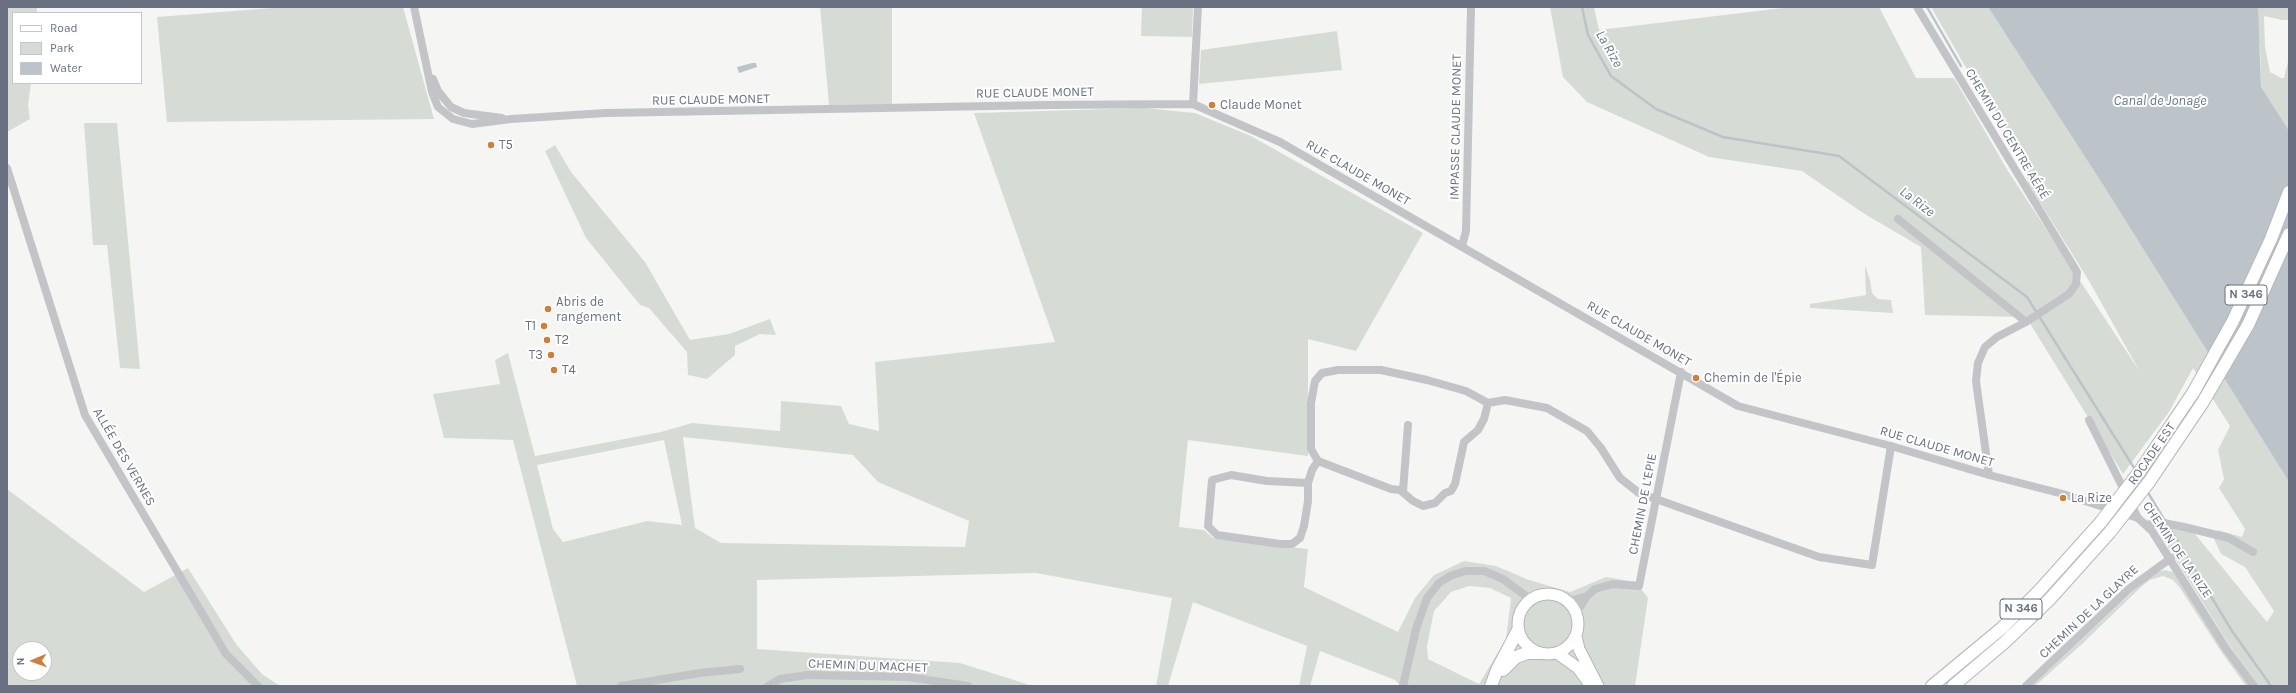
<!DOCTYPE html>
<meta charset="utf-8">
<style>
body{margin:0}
#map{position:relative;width:2296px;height:693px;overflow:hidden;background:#f5f6f3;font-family:Karla,sans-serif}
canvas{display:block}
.frame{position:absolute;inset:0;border:8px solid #687081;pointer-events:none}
.legend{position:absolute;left:12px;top:12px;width:130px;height:72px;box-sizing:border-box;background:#fff;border:1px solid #c3c6cd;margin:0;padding:5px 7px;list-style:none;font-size:12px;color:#687081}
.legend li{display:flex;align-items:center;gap:8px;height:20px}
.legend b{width:20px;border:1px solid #c3c6cd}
.north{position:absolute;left:12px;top:641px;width:40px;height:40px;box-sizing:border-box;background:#fff;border:1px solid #c3c6cd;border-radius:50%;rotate:268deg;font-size:11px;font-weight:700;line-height:16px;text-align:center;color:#687081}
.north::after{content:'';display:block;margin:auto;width:14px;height:18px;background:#cf7f3a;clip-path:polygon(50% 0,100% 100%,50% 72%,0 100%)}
</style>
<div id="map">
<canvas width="2296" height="693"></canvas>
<div class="frame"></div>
<ul class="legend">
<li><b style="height:5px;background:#fff"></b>Road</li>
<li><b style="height:11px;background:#d6dcd5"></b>Park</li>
<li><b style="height:11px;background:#bcc3c9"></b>Water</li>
</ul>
<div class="north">N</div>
</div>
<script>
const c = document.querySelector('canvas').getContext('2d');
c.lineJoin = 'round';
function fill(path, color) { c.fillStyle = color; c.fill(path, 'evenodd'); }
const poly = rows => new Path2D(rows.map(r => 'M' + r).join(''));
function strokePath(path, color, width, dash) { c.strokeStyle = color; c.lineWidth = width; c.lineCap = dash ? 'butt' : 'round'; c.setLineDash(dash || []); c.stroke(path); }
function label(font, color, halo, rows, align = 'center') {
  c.font = font + ' Karla,sans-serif'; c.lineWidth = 4; c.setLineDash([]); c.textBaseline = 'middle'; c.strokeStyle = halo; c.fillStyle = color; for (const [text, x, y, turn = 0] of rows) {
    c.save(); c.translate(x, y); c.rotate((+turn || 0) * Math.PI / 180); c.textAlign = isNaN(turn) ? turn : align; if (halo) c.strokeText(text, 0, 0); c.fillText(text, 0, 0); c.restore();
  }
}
fill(poly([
 [7,7,37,7,37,13,13,13,13,83,31,83,28,105,30,119,7,132],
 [285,7,403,7,434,119,167,122,157,17],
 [820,7,892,7,892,104,829,105],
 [1142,7,1193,7,1192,37,1141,36],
 [1550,7,1594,7,1599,30,1791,7,1879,7,1916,78,1954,78,2008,171,2140,372,2089,281,2028,183,2026,164,1985,94,1965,66,1931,7,1988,7,2105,188,2289,482,2289,686,2259,686,2231,648,2155,526,2178,528,2195,534,2267,622,2274,611,2245,567,2221,554,2213,537,2218,530,2242,537,2245,529,2219,488,2224,479,2218,450,2230,426,2193,368,2169,412,2123,474,2026,317,1925,315,1921,247,1863,213,1802,171,1709,157,1587,102,1563,77],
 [2251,7,2289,7,2289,20,2282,20,2264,16,2265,47,2270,72,2281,78,2284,78,2289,57,2289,140,2261,87,2260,47],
 [1337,31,1342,70,1199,84,1201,50],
 [1145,108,1195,113,1251,136,1423,233,1356,351,1308,339,1308,456,1188,440,1179,527,1204,530,1213,538,1308,549,1304,587,1398,632,1415,598,1434,575,1464,561,1496,566,1529,580,1570,592,1606,577,1636,582,1648,598,1635,686,1401,686,1395,680,1320,651,1310,686,1299,686,1307,646,1193,602,1168,686,1156,686,1172,598,1036,573,757,580,757,649,960,663,1033,686,577,686,513,440,444,438,433,394,500,384,495,360,508,353,535,456,661,432,692,423,780,431,781,401,841,406,849,424,879,431,875,362,1055,342,974,113],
 [683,437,853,455,878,482,969,521,965,547,721,543,695,528],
 [664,440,682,525,647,521,563,542,553,529,537,465],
 [1469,586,1490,588,1511,598,1506,639,1479,684,1428,659,1427,646,1434,611,1451,592],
 [84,123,117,123,140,369,120,368,107,245,93,245],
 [555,145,571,172,645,262,690,340,729,334,770,319,776,335,760,334,735,346,735,355,707,379,688,375,687,352,649,308,640,305,586,238,545,151],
 [1865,265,1870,280,1872,293,1878,299,1891,300,1893,313,1810,308,1810,304,1866,295],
 [7,489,144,592,188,568,236,644,262,674,280,686,7,686],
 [20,649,44,649,44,673,20,673],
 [2165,570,2173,572,2250,686,2246,686,2222,653,2180,588,2173,580,2163,576,2150,580,2141,587,2081,645,2035,686,2032,686,2146,579,2157,572]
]), '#d6dcd5');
fill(poly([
 [1988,7,2258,7,2261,87,2289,131,2289,482,2105,188],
 [752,63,756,63,757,67,739,73,737,67]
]), '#bcc3c9');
strokePath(poly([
 [1582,7,1588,35,1611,76,1656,109,1723,137,1839,156,2027,297,2136,471],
 [1927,7,1961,66],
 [2147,491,2165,521],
 [2169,527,2232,631,2271,686]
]), '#bcc3c9', 2.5);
const major = poly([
 '1518 624a30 30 0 1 1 60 0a30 30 0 1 1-60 0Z',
 [1576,636,1579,649,1598,686],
 [1557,653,1578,668,1591,686]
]);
const highway = poly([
 [2140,471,2193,393,2233,321,2271,239,2289,192],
 [2149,482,2203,402,2248,325,2289,234],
 [1503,670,1516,657,1527,653,1539,653],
 [1491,686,1497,670,1518,630],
 [1932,686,2002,628,2039,591,2101,522],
 [1953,686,2005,642,2049,600,2110,532]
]);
strokePath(major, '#b4b6bb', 13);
strokePath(highway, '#b5b7bb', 14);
strokePath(poly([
 [414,7,432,92,438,107,453,119,472,124,511,119,606,113,1047,105,1193,104,1280,142,1738,406,1891,446,1989,475,2063,494,2138,518],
 [1917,7,2077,272,2076,284,2069,294,2026,322,1997,337,1985,347,1978,363,1976,381,1989,475],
 [433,79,438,91,451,107,464,113,502,118],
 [1193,104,1198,7],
 [7,168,85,415,226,654,258,686],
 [1898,219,2026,322],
 [1462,246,1466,231,1471,7],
 [1488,403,1466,391,1427,380,1381,370,1338,370,1322,373,1315,381,1311,403,1311,449,1318,461,1391,489,1400,490,1413,501,1423,506,1435,503,1445,493,1451,491,1455,484,1464,442,1478,430,1484,419,1488,403,1505,400,1547,408,1587,431,1601,448,1620,478,1639,493,1819,557,1872,565,1891,446],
 [2089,420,2138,518,2152,531,2227,650,2254,686],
 [1308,483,1267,481,1231,475,1212,480,1208,526,1217,535,1280,544,1292,544,1300,538,1304,526,1308,501,1308,483,1312,470,1318,461],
 [1403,491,1408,425],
 [2147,525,2159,522,2184,527,2229,538,2253,552],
 [1566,599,1573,600,1587,596,1595,589,1613,584,1639,586,1681,372],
 [1576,613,1587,596],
 [621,686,700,673,740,669],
 [768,686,780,679,807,675,908,677,968,686],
 [1403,686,1416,629,1427,598,1439,583,1450,576,1465,571,1484,571,1503,579,1530,599],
 [2026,686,2130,588,2171,558]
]), '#c2c4c8', 8);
strokePath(major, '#fff', 11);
strokePath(highway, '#fff', 12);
const highwayBridge = poly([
 [2101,522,2140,471],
 [2110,532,2149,482]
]);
strokePath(highwayBridge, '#b5b7bb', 14, []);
strokePath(highwayBridge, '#fff', 12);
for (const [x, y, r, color] of [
 [1212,105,4,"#cf7f3a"],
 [491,145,4,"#cf7f3a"],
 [548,309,4,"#cf7f3a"],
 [544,326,4,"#cf7f3a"],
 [547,340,4,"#cf7f3a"],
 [551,355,4,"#cf7f3a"],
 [554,370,4,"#cf7f3a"],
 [1696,378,4,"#cf7f3a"],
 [2063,498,4,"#cf7f3a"]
]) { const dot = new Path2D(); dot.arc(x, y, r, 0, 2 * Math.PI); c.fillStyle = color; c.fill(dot); strokePath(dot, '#fff', 1.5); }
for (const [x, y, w] of [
 [2246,295,42],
 [2021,609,42]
]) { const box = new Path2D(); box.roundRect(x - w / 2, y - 10, w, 20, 3); c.fillStyle = '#fff'; c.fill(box); strokePath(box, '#687081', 1); }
label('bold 12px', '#687081', null, [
 ["N 346",2246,295],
 ["N 346",2021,609]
]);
label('13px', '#687081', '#fff', [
 ["RUE CLAUDE MONET",1035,93,-1],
 ["RUE CLAUDE MONET",711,100,-1],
 ["IMPASSE CLAUDE MONET",1456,127,-89],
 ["CHEMIN DU CENTRE AÉRÉ",2007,134,59],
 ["RUE CLAUDE MONET",1358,173,30],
 ["RUE CLAUDE MONET",1639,334,30],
 ["RUE CLAUDE MONET",1937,447,16],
 ["ROCADE EST",2152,454,-55],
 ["ALLÉE DES VERNES",124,457,60],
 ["CHEMIN DE L'EPIE",1643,504,-79],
 ["CHEMIN DE LA RIZE",2177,550,56],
 ["CHEMIN DE LA GLAYRE",2089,612,-43],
 ["CHEMIN DU MACHET",868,666,2]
]);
label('13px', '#687081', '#fff', [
 ["Claude Monet",1220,105],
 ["T5",499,145],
 ["Abris de",556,302],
 ["rangement",556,317],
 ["T1",536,326,"right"],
 ["T2",555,340],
 ["T3",543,355,"right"],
 ["T4",562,370],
 ["Chemin de l'Épie",1704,378],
 ["La Rize",2071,498]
], 'left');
label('italic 14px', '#697784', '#fff', [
 ["La Rize",1609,49,60],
 ["Canal de Jonage",2160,101],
 ["La Rize",1917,202,37]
]);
</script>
